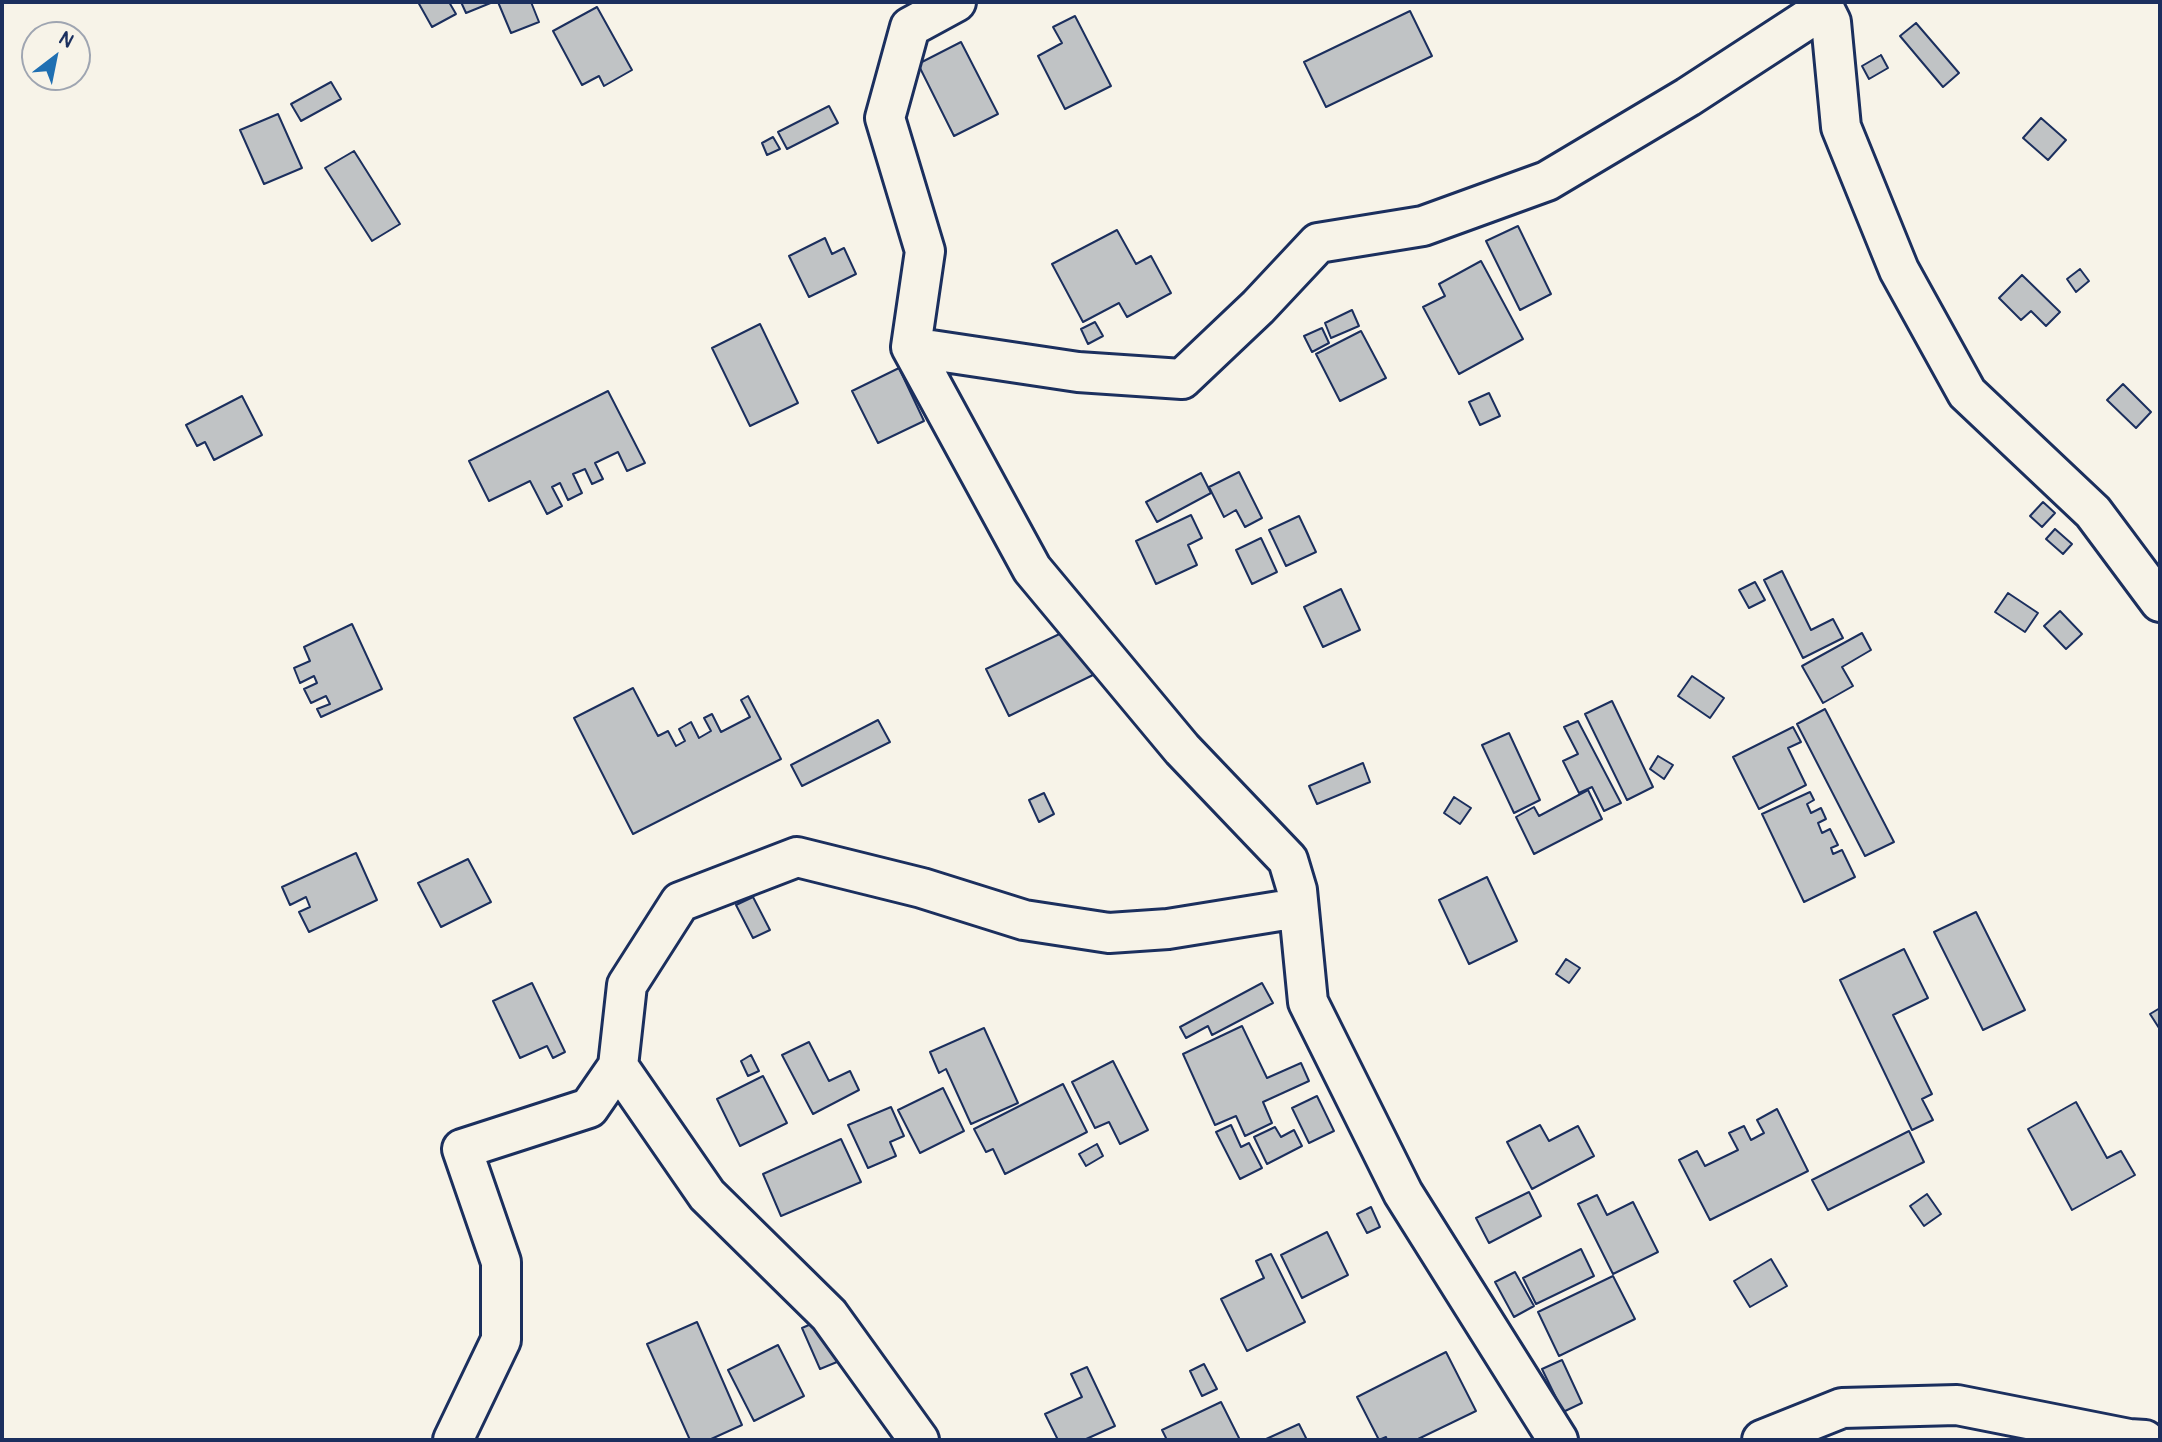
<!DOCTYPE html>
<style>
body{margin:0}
#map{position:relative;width:2162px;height:1442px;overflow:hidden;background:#f7f3e8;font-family:Pangolin,sans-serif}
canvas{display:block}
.frame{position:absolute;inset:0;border:4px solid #1b2f5e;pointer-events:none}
.north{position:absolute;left:21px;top:21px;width:70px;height:70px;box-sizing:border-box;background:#f7f3e8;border:2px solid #9fa5b1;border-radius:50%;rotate:32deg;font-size:19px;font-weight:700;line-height:28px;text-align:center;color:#1b2f5e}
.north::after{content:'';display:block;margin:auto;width:24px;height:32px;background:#1f6fb2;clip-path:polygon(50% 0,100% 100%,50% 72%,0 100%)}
</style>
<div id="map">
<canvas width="2162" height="1442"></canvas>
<div class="frame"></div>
<div class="north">N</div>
</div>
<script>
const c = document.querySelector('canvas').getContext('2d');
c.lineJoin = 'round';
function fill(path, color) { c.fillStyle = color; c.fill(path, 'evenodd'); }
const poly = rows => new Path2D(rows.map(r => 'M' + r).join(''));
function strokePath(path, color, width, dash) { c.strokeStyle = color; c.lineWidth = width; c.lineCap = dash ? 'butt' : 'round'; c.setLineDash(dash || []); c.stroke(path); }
const building = poly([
 [418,2,449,2,456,14,432,27,418,2],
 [461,2,493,2,466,13,461,2],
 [498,2,531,2,539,22,511,33,498,2],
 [597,7,632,70,604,86,599,76,582,85,553,31,597,7],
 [1410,11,1432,56,1326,107,1304,62,1410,11],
 [1075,16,1111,86,1065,109,1038,56,1062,43,1053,27,1075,16],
 [1916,23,1959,73,1943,87,1900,36,1916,23],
 [961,42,998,114,954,136,918,64,961,42],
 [1881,55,1888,68,1869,79,1862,66,1881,55],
 [331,82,341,99,301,121,291,104,331,82],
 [829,106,838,123,787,149,778,132,829,106],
 [278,114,302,168,264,184,240,130,278,114],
 [2041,118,2066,140,2048,160,2023,138,2041,118],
 [773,137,780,149,767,155,762,143,773,137],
 [354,151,400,224,372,241,325,168,354,151],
 [1518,226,1551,294,1520,310,1486,241,1518,226],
 [1117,230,1136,264,1151,256,1171,293,1127,317,1119,303,1083,322,1052,264,1117,230],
 [825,238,832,254,844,248,856,274,809,297,789,256,825,238],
 [1481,261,1523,339,1459,374,1423,307,1445,296,1439,284,1481,261],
 [2080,269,2089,281,2076,292,2067,279,2080,269],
 [2022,275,2060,312,2046,326,2031,311,2021,320,1999,298,2022,275],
 [1352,310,1359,326,1331,338,1325,323,1352,310],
 [1095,322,1103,336,1088,344,1081,329,1095,322],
 [760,324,798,403,750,426,712,348,760,324],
 [1322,328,1329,343,1312,352,1304,336,1322,328],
 [1361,331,1386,378,1340,401,1316,354,1361,331],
 [899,368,924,421,878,443,852,391,899,368],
 [2123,384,2151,412,2136,428,2107,400,2123,384],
 [608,391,645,463,627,471,618,452,595,463,603,479,592,484,585,469,573,474,582,493,568,500,560,483,552,487,562,506,547,514,530,481,489,501,469,461,608,391],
 [1489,393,1500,416,1480,425,1469,402,1489,393],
 [242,396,262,435,214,460,205,442,197,446,186,425,242,396],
 [1239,472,1262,518,1245,527,1236,510,1224,517,1209,487,1239,472],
 [1201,473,1211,493,1157,522,1146,502,1201,473],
 [2043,502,2055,513,2042,527,2030,516,2043,502],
 [1191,515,1202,538,1188,545,1197,565,1156,584,1136,541,1191,515],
 [1299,516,1316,552,1286,566,1269,530,1299,516],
 [2055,529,2072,544,2063,554,2046,539,2055,529],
 [1261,538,1277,572,1252,584,1236,550,1261,538],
 [1782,571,1811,630,1833,619,1843,638,1803,658,1764,580,1782,571],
 [1755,582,1765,600,1749,608,1739,590,1755,582],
 [1341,589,1360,630,1323,647,1304,607,1341,589],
 [2008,593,2038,613,2025,632,1995,612,2008,593],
 [2060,611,2082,634,2066,649,2044,626,2060,611],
 [352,624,382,689,321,717,317,709,330,704,326,696,311,703,304,689,317,683,314,676,300,683,294,668,310,661,304,647,352,624],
 [1070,629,1093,675,1009,716,986,669,1070,629],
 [1862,633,1871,650,1842,667,1853,686,1823,703,1802,666,1862,633],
 [1692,676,1724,698,1710,718,1678,696,1692,676],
 [633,688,658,736,668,731,676,746,685,741,679,729,691,722,699,738,711,731,704,718,712,714,721,732,750,717,741,700,748,696,781,759,633,834,574,718,633,688],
 [1612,701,1653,787,1627,800,1585,714,1612,701],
 [1825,709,1894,842,1865,856,1797,724,1825,709],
 [878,720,890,742,802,786,791,765,878,720],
 [1578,721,1621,803,1604,811,1592,787,1579,793,1563,761,1578,754,1564,727,1578,721],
 [1793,727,1801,742,1788,748,1806,785,1759,809,1733,757,1793,727],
 [1509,733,1540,800,1514,813,1482,745,1509,733],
 [1658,756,1673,765,1664,779,1650,769,1658,756],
 [1363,763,1370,782,1317,804,1309,786,1363,763],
 [1588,790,1602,819,1534,854,1516,817,1534,807,1539,816,1588,790],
 [1810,792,1814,800,1807,804,1811,813,1821,808,1826,819,1818,823,1822,833,1830,829,1838,845,1831,848,1833,854,1842,850,1855,877,1804,902,1762,814,1810,792],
 [1044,793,1054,814,1039,822,1029,800,1044,793],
 [1454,797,1471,808,1460,824,1444,813,1454,797],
 [356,853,377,900,309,932,299,912,310,907,306,897,290,905,282,887,356,853],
 [468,859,491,902,441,927,418,883,468,859],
 [1487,877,1517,941,1469,964,1439,900,1487,877],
 [753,897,770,930,753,938,736,905,753,897],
 [1976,912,2025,1010,1983,1030,1934,932,1976,912],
 [1904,949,1928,998,1893,1015,1932,1094,1922,1099,1933,1120,1912,1130,1840,980,1904,949],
 [1566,959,1580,968,1569,983,1556,974,1566,959],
 [532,983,565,1052,553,1058,547,1046,520,1058,493,1001,532,983],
 [1262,983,1273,1003,1212,1035,1208,1026,1186,1038,1180,1027,1262,983],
 [2160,1008,2160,1027,2159,1028,2150,1014,2160,1008],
 [1242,1026,1267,1078,1301,1063,1309,1081,1263,1102,1272,1123,1245,1136,1236,1116,1215,1125,1183,1054,1242,1026],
 [984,1028,1018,1103,971,1124,946,1069,939,1073,930,1052,984,1028],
 [809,1042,829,1081,850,1071,859,1090,813,1114,782,1055,809,1042],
 [751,1055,759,1071,748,1076,741,1061,751,1055],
 [1113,1061,1148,1130,1120,1144,1109,1122,1095,1128,1072,1082,1113,1061],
 [763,1076,787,1123,740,1146,717,1099,763,1076],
 [1063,1084,1087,1132,1005,1174,993,1149,986,1152,974,1129,1063,1084],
 [943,1088,964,1131,920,1153,898,1110,943,1088],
 [1317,1096,1334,1131,1309,1143,1292,1108,1317,1096],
 [2076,1102,2107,1158,2121,1151,2135,1175,2072,1210,2028,1129,2076,1102],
 [891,1107,904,1136,890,1142,896,1156,868,1168,848,1125,891,1107],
 [1777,1109,1808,1171,1710,1220,1679,1160,1697,1151,1705,1166,1738,1150,1729,1133,1744,1126,1751,1140,1764,1133,1757,1120,1777,1109],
 [1231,1125,1241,1147,1249,1143,1262,1168,1240,1179,1216,1132,1231,1125],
 [1540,1125,1549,1141,1578,1126,1594,1156,1532,1189,1507,1142,1540,1125],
 [1275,1127,1281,1137,1294,1130,1302,1146,1267,1164,1254,1137,1275,1127],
 [1909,1131,1924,1162,1828,1210,1812,1180,1909,1131],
 [841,1139,861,1182,781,1216,763,1174,841,1139],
 [1097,1144,1103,1156,1086,1166,1079,1154,1097,1144],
 [1529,1192,1541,1216,1489,1243,1476,1218,1529,1192],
 [1927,1194,1941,1214,1924,1226,1910,1206,1927,1194],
 [1597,1195,1607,1215,1633,1202,1658,1252,1613,1274,1578,1204,1597,1195],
 [1371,1207,1380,1227,1367,1233,1357,1214,1371,1207],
 [1327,1232,1348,1275,1302,1298,1281,1255,1327,1232],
 [1581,1249,1594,1276,1536,1304,1523,1278,1581,1249],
 [1271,1254,1305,1322,1247,1351,1221,1299,1264,1278,1256,1261,1271,1254],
 [1771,1259,1787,1286,1750,1307,1734,1281,1771,1259],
 [1515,1272,1534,1306,1514,1317,1495,1282,1515,1272],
 [1613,1276,1635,1319,1559,1356,1538,1312,1613,1276],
 [818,1321,837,1362,820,1369,802,1328,818,1321],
 [697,1322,742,1425,709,1440,690,1440,647,1344,697,1322],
 [778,1345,804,1396,754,1421,728,1370,778,1345],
 [1446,1352,1476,1411,1416,1440,1387,1440,1386,1437,1379,1440,1357,1397,1446,1352],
 [1562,1360,1582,1403,1563,1412,1542,1369,1562,1360],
 [1204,1364,1217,1389,1202,1396,1190,1371,1204,1364],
 [1087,1367,1115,1426,1084,1440,1058,1440,1045,1414,1082,1397,1071,1374,1087,1367],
 [1221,1402,1240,1440,1167,1440,1162,1430,1221,1402],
 [1299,1424,1307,1440,1264,1440,1299,1424]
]);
fill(building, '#c0c3c5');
strokePath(building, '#1b2f5e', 2);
const minor = poly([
 [956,2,910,27,885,118,925,251,911,347,1032,569,1182,749,1288,860,1297,890,1308,1002,1403,1193,1558,1440],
 [1821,2,1831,22,1841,127,1899,270,1967,393,2093,512,2160,602],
 [911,347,1078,372,1182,379,1258,307,1318,243,1423,226,1547,181,1688,97,1823,9],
 [453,1440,501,1340,501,1262,462,1149,589,1108,618,1066],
 [919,1440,829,1315,707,1195,618,1066,627,985,680,902,797,857,922,888,1024,920,1109,933,1168,929,1298,908],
 [1762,1440,1842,1408,1957,1405,2129,1439,2145,1440]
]);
strokePath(minor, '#1b2f5e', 44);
strokePath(minor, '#f7f3e8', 38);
</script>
